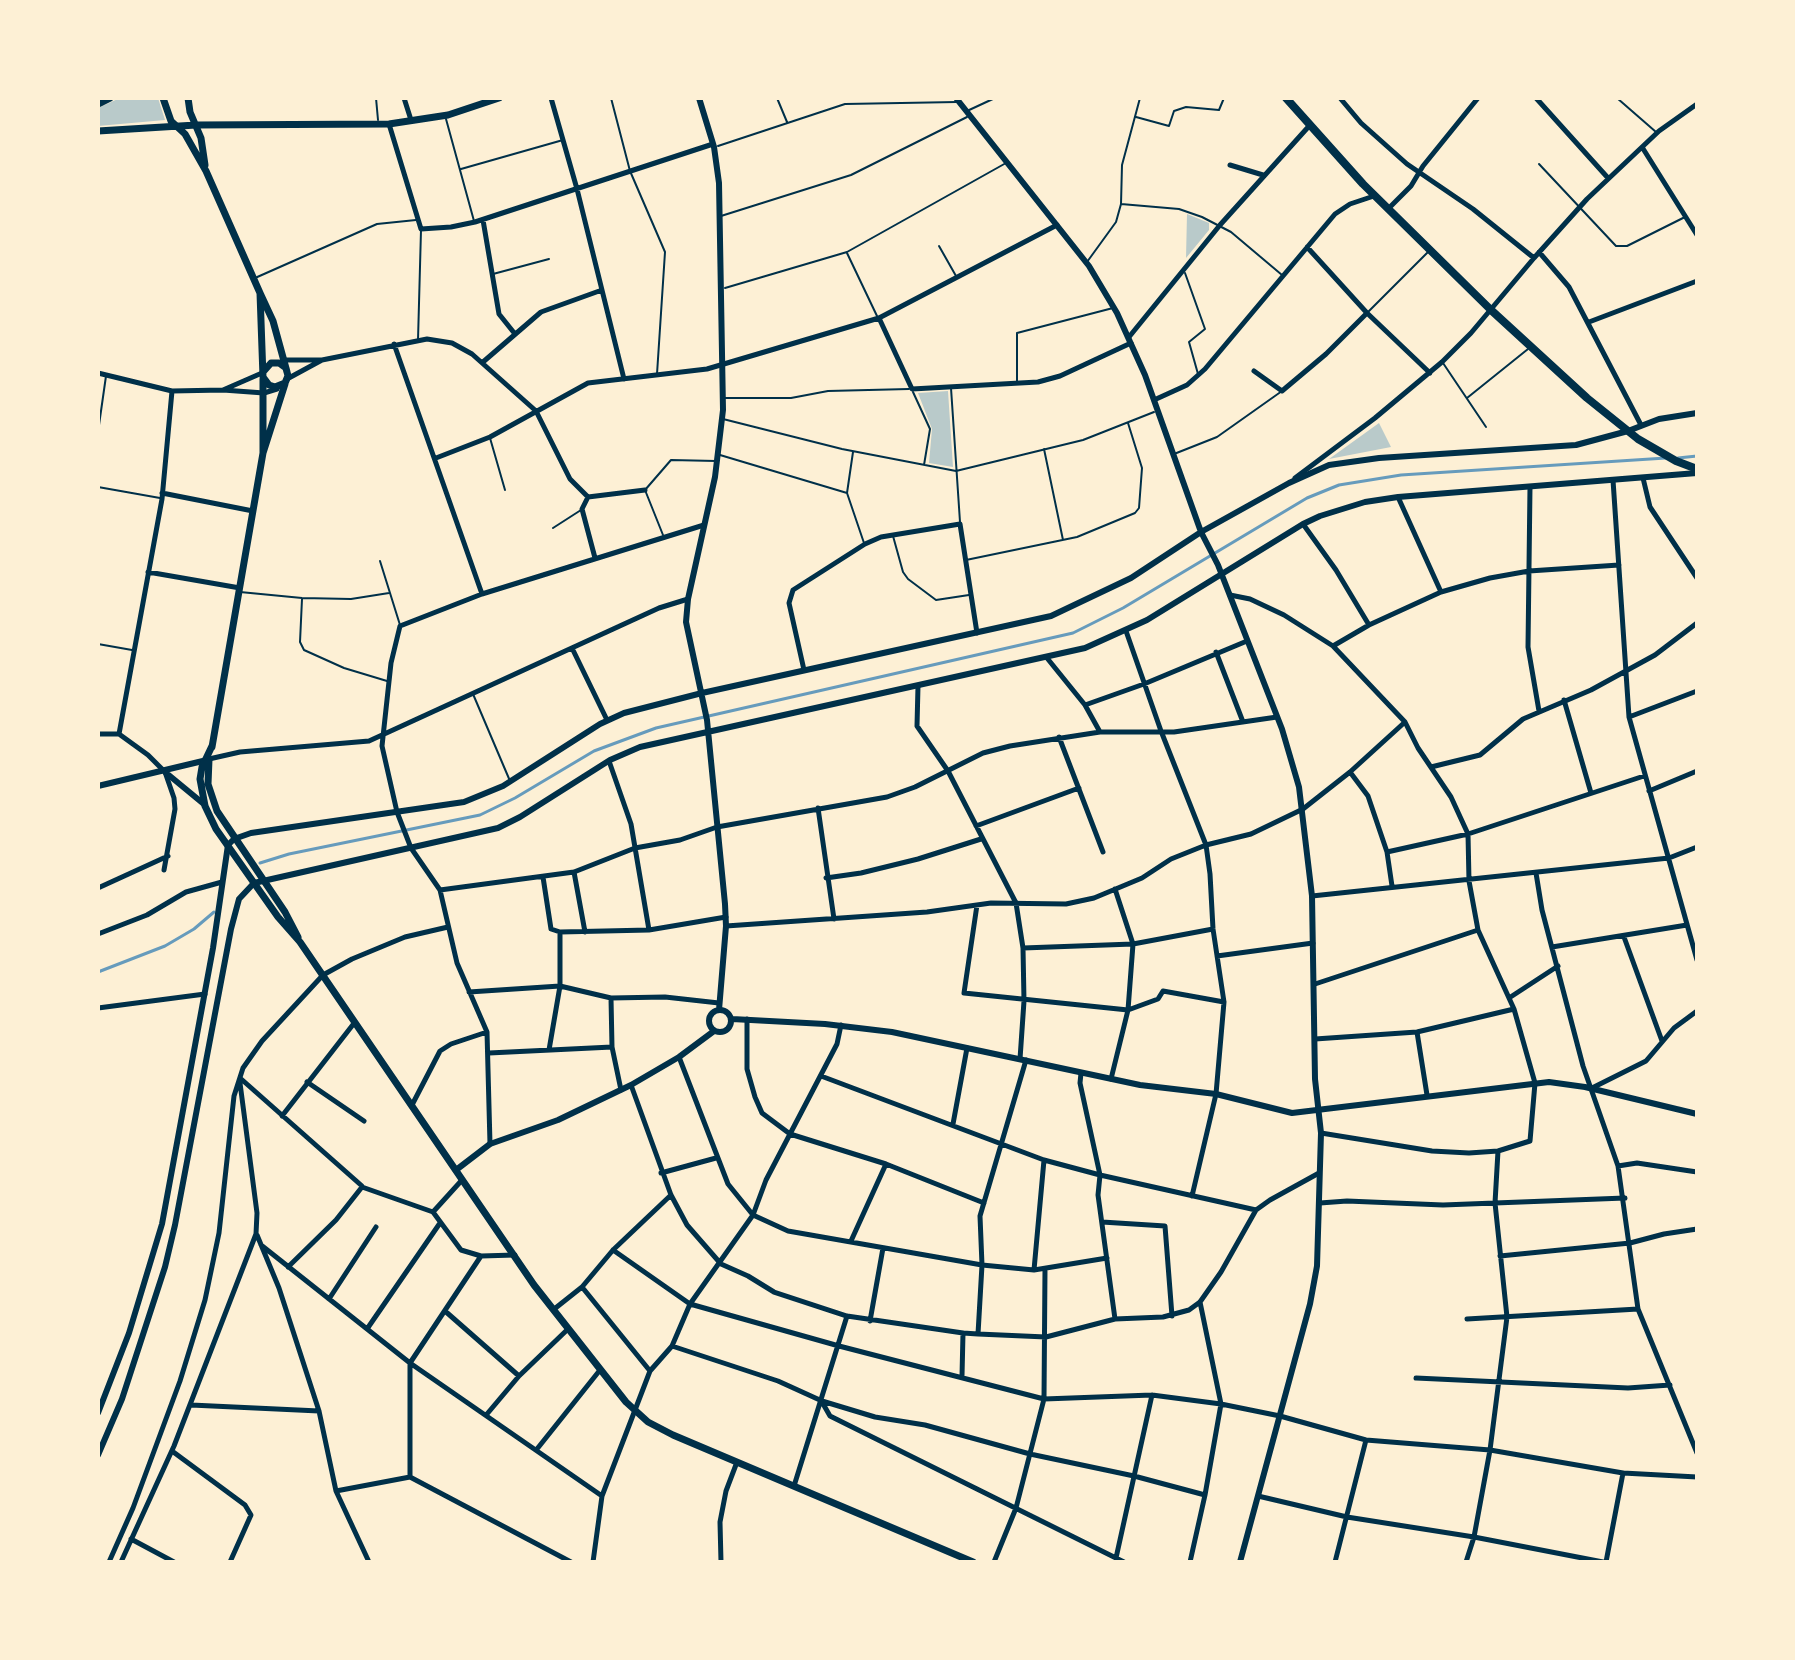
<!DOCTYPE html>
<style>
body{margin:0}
#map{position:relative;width:1795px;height:1660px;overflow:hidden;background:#fdf0d5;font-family:Mulish,sans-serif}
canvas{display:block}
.frame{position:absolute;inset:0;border:100px solid #fdf0d5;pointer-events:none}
</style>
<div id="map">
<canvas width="1795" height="1660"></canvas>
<div class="frame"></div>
</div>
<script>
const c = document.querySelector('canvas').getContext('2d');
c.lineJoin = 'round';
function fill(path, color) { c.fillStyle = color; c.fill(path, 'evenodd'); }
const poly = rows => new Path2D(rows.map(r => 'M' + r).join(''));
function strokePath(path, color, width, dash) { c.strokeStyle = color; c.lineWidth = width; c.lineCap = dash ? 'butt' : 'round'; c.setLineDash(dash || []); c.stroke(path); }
fill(poly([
 [120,98,158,98,165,120,98,126,98,108],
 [1187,214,1209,223,1209,230,1186,258],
 [948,391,953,467,929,463,932,429,918,393],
 [1379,423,1391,447,1329,459]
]), '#b9caca');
strokePath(poly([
 [1678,458,1697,456],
 [260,863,289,854,480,815,515,798,594,751,656,728,1073,633,1123,608,1307,498,1339,485,1401,475,1666,458],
 [98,972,165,946,194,929,214,912]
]), '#669bbc', 3);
strokePath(poly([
 [376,98,378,120],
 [611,98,630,171,665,252,657,374],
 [777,98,787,122],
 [1617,98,1656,132],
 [967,111,995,98],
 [1136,117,1169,126,1174,111,1186,107,1219,110,1224,98],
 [446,119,474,221],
 [718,146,845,104,957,102],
 [1539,164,1616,246,1627,246,1685,217],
 [461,169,563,140],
 [1121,204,1179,209,1202,217,1231,232,1282,275],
 [721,216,851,175,967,117],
 [939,246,956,276],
 [847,253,877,316],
 [1087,262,1116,222,1121,204,1122,165,1140,98],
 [1185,273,1205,329,1189,342,1198,374],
 [493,274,549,259],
 [255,278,377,224,416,220],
 [725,288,847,252,1006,163],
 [1368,312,1428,252],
 [418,340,421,230],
 [1443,363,1486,427],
 [1017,383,1017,333,1113,308],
 [951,388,960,522],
 [913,392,930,429,924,465],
 [724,398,791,398,828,391,909,389],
 [1467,398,1528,349],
 [723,419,842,449,956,471,1083,440,1154,412],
 [98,432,106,376],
 [490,438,505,490],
 [1044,449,1063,540],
 [853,452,847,493,864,543],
 [1174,454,1217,437,1282,391],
 [720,455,847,493],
 [98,487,160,498],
 [553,528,581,510],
 [663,535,645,490,671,460,716,461],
 [893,536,903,572,908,579,936,600,969,595],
 [966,560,1077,537,1135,513,1139,508,1142,468,1128,423],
 [380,561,400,625],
 [240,592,302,598,351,599,389,593],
 [302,599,300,642,304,650,344,668,387,681],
 [98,644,132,650],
 [473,694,510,781]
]), '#003049', 2);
strokePath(poly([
 [404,98,411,120],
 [551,98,577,189,624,379],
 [1340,98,1361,123,1407,164,1473,209,1534,258],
 [1536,98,1608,178],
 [389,124,421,229,451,227,475,222,713,144],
 [1642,147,1697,235],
 [1230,165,1263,175],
 [1388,209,1411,186,1423,166,1478,98],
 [483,220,499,314,515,334],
 [1307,247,1367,313,1430,373],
 [1539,252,1569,287,1641,425],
 [879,318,912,389,1038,382,1060,376,1131,343],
 [1589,322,1697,281],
 [1129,337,1220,225,1310,125],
 [394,344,482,594],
 [284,360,322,360,287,379],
 [322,360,427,339,452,343,472,354,536,411,570,479,588,497,582,509,595,558],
 [483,362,541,312,602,290],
 [1254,371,1282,391,1326,354,1367,313],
 [98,373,172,391,223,390],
 [262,373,223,390,264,393,277,389],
 [1154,400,1187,385,1205,369,1335,214,1350,204,1374,196],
 [436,458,490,437,588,383,707,369,879,318,1057,225],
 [1295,478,1375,418,1442,362,1471,333,1534,258,1587,199,1659,131,1697,104],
 [1643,478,1650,507,1697,578],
 [1613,480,1629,717,1697,960],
 [1530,487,1528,647,1539,711],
 [162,493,253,511],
 [588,497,645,490],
 [1398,497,1441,592],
 [1303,524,1336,570,1369,625],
 [148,572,240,588],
 [1230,595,1250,599,1284,615,1333,646,1405,722,1418,748,1451,797,1468,834,1469,881,1478,930,1514,1009,1535,1083,1530,1141,1498,1151,1469,1153,1432,1151,1321,1133],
 [1126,631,1161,731,1206,845,1210,874,1213,929,1224,1002,1216,1094,1192,1196],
 [1333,646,1369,625,1441,592,1490,578,1529,571,1619,565],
 [572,648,607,720],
 [1216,652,1243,722],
 [1047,658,1085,705,1100,732],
 [804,670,789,603,793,590,865,544,881,537,960,524,977,633],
 [918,686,917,726,948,771,1016,903,1023,948,1024,1001,1020,1059],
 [1564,700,1591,793],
 [1085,705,1144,684,1247,641],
 [1629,717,1697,691],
 [98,734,119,734,148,755,165,772,174,798,175,809,164,870],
 [119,734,162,499,172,391],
 [1059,737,1103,852],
 [209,759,240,752,369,741,659,608,688,599],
 [609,761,631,824,649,930],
 [1431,767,1480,755,1523,719,1591,690,1655,655,1697,623],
 [1350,772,1368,796,1387,852,1392,886],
 [1649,791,1697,771],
 [818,808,834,919],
 [976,826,1079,788],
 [1387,852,1468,834,1644,776],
 [574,872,585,932],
 [1536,873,1542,910,1583,1066,1618,1166,1638,1309,1697,1453],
 [543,877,551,929,560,932,649,930,726,917],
 [826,878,861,873,918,859,981,839],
 [98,888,168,856],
 [440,890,574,872,635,848,680,840,717,827,887,797,915,787,983,753,1010,746,1100,732,1174,732,1277,717],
 [1312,896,1669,858,1697,847],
 [977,905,964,993,1128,1010,1158,999,1163,991,1224,1002],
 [726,926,927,912,991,903,1066,904,1094,898,1142,878,1171,859,1206,845,1251,834,1303,809,1350,772,1405,722],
 [98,934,147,915,186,892,222,882],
 [1624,937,1662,1041],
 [1552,947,1687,925],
 [1023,948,1133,944,1213,929],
 [1217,956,1313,943],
 [1315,984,1478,930],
 [469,992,560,986,611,998,665,997,719,1003],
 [611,998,612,1047,621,1090],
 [1509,998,1558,966],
 [98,1008,205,994],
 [747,1019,747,1069,755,1097,762,1113,790,1134,886,1164,984,1203],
 [1417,1032,1427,1095],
 [1315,1039,1417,1032,1514,1009],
 [549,1050,560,986,560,932],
 [489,1053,612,1047],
 [679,1057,728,1184,753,1215,788,1231,982,1265,1034,1270,1107,1258],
 [1081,1073,1080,1083,1100,1175,1098,1195,1115,1319],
 [821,1076,1044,1160,1100,1175,1256,1210],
 [240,1078,362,1186],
 [1111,1079,1128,1010,1133,944,1115,889],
 [307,1082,364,1121],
 [631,1085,671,1195,687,1225,721,1264,748,1276,774,1292,847,1316,963,1333],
 [1592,1088,1646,1061,1674,1028,1697,1011],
 [412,1105,440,1051,451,1044,487,1032],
 [282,1116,355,1022],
 [953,1124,967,1048],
 [490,1144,487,1032,457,963,440,890,411,848,397,812,382,746,391,663,400,626,482,594,704,525],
 [1618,1166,1637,1163,1697,1172],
 [661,1173,716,1158],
 [1320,1203,1347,1201,1443,1205,1625,1198],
 [433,1212,461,1250,481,1256,515,1255],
 [1102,1222,1165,1226,1172,1316],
 [257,1235,279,1288,319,1411,336,1491,369,1562],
 [851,1241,886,1164],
 [261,1245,410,1363,602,1496,593,1562],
 [613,1250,690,1304,839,1346,1044,1399,1152,1395,1221,1404,1280,1416,1366,1440,1490,1450,1623,1473,1697,1477],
 [481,1256,410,1363,410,1477,571,1562],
 [1500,1256,1630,1243,1664,1234,1697,1229],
 [288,1267,336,1220,362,1187,433,1212,462,1180],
 [1034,1270,1044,1160],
 [582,1287,650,1371],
 [329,1299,376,1227],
 [553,1310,582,1287,613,1250,671,1195],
 [445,1311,519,1376,487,1414],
 [1467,1319,1638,1309],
 [870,1321,883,1248],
 [367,1329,440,1223],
 [978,1334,1046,1337,1115,1319,1163,1317,1189,1310,1200,1302,1221,1272,1256,1210,1270,1200,1319,1173],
 [672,1346,778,1381,822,1401,875,1417,925,1425,1030,1454,1134,1476,1205,1495],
 [519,1376,568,1329],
 [962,1376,963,1333,978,1334,982,1265,980,1216,1026,1060],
 [1416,1378,1628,1388,1670,1385],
 [822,1402,830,1416,1124,1562],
 [191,1405,319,1411],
 [537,1449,600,1370],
 [172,1451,245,1505,251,1515,230,1562],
 [794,1486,847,1316],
 [336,1491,410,1477],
 [602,1496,650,1371,672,1346,690,1304,753,1215,766,1180,837,1044,841,1025],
 [1258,1496,1347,1517,1474,1537,1603,1562],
 [131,1539,174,1562],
 [1116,1558,1152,1395],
 [109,1562,133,1508,180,1381,205,1300,219,1233,234,1096,243,1068,262,1041,323,975,352,959,405,937,448,927],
 [121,1562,174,1446,256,1234,257,1213,240,1083],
 [721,1562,720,1522,726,1491,737,1462],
 [994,1562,1016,1508,1044,1399,1045,1269],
 [1190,1562,1205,1495,1221,1404,1200,1302],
 [1335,1562,1366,1440],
 [1466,1562,1474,1537,1490,1450,1507,1317,1495,1203,1498,1151],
 [1606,1562,1623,1473]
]), '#003049', 5);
strokePath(poly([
 [699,98,714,147,719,183,723,410,715,477,688,599,686,622,707,720,725,904,726,926,719,1010],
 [956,98,1089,266,1117,313,1145,375,1201,532,1218,565,1282,729,1299,787,1312,896,1315,1079,1321,1133,1317,1266,1310,1304,1240,1562],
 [165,772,205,805],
 [98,786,207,760],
 '709 1021a11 11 0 1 1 22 0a11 11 0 1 1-22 0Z',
 [732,1019,825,1024,892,1032,1140,1085,1216,1094,1292,1113,1549,1082,1585,1087,1697,1114],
 [456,1170,490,1144,558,1120,631,1085,679,1057,714,1031],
 [98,1413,129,1333,162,1224,213,948,228,845,234,839,251,833,464,802,503,786,600,724,624,713,702,693,1051,616,1131,578,1201,532,1289,483,1329,465,1379,458,1576,445,1628,431,1659,419,1697,413],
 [98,1455,122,1399,165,1267,175,1225,231,929,239,899,254,883,498,828,520,817,610,760,640,747,1085,648,1147,620,1303,524,1320,516,1365,502,1398,497,1697,473]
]), '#003049', 6);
strokePath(poly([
 [163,98,171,121,185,134,206,171,260,293],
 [188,98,190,112,201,138,205,165],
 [98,104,110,98],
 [98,131,196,125,389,124,448,115,499,98],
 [263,372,271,363,279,363,286,368,288,376,285,383,275,387,269,385,263,377,260,293,273,321,287,372],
 [263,379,263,453,285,384],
 [212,746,202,767,200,779,205,806,216,829,278,917,300,942,534,1285,626,1402,648,1422,673,1435,973,1562],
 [212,747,263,453],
 [209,759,208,784,217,811,285,912,298,937]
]), '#003049', 7);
strokePath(poly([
 [1286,98,1363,184,1491,310,1587,398,1638,439,1676,461,1697,469]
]), '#003049', 8);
</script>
